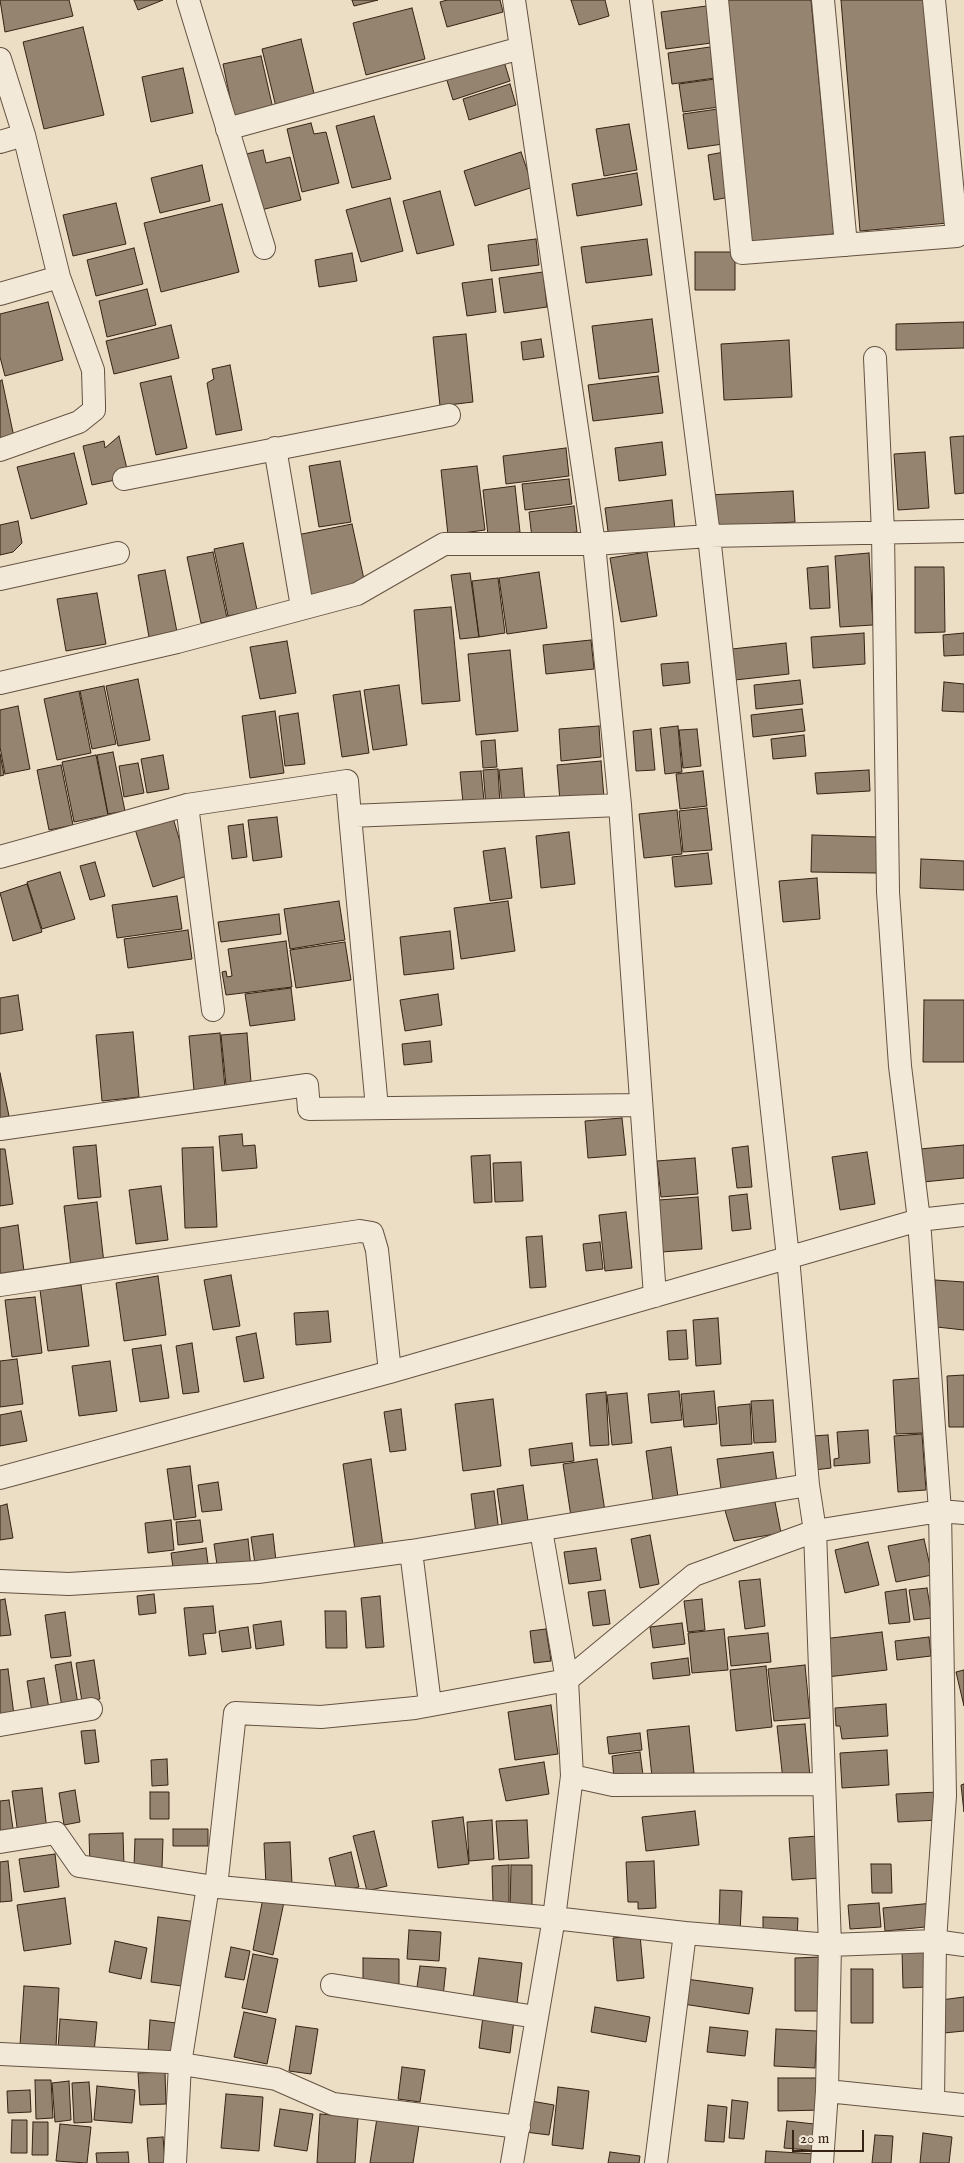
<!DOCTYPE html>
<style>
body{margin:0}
#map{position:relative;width:964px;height:2163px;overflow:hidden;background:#ecddc5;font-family:"IM FELL English",serif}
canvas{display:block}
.scale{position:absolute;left:792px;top:2130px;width:72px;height:22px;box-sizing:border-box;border:2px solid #372314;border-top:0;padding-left:6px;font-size:15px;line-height:18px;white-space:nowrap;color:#372314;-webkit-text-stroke:4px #f3e9d9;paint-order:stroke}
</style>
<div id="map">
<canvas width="964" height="2163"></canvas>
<div class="scale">20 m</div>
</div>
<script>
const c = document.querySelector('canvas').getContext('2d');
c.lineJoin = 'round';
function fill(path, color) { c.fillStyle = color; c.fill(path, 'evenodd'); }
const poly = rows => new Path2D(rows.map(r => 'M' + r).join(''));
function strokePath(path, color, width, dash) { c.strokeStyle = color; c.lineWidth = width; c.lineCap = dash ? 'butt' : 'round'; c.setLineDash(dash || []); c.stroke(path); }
const building = poly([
 [0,0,69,0,73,16,5,32,0,0],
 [134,0,163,0,138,10,134,0],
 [352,0,378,0,354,6,352,0],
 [447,0,500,0,503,12,447,27,440,2,447,0],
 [571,0,605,0,609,16,579,25,571,0],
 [723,0,811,0,834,234,747,242,723,0],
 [841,0,929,0,948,223,860,231,841,0],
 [714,5,719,42,666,49,661,12,714,5],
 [412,8,425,59,366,75,353,23,412,8],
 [83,27,104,115,44,129,23,42,83,27],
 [301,39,315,98,276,107,262,49,301,39],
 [717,46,722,77,672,84,668,53,717,46],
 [502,55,510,81,453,100,445,74,502,55],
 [261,56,274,113,235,122,223,64,261,56],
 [183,68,193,113,151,122,142,77,183,68],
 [722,78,726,106,683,112,679,84,722,78],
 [510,84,516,105,469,120,463,99,510,84],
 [725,108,730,143,688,149,683,114,725,108],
 [374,116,391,179,352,188,336,126,374,116],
 [311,123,314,134,326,132,339,183,302,192,287,129,311,123],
 [629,124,637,170,604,176,596,129,629,124],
 [263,150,266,163,290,157,301,200,257,211,242,155,263,150],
 [521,152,533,187,475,206,464,171,521,152],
 [724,152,730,197,714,200,708,155,724,152],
 [202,165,210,201,160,213,151,178,202,165],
 [637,173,642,205,577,216,572,184,637,173],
 [440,191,454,245,417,254,403,201,440,191],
 [390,198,403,251,361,262,346,210,390,198],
 [116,203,126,244,73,256,63,215,116,203],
 [222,204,239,272,161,292,144,223,222,204],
 [536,239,539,265,491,271,488,245,536,239],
 [647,239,652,275,586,283,581,247,647,239],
 [134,248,143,284,96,296,87,260,134,248],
 [695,252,735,252,735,290,695,290,695,252],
 [352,253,357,281,319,287,315,260,352,253],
 [543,272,547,307,504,313,499,278,543,272],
 [492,279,496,312,467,316,462,283,492,279],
 [147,289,156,325,107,337,99,301,147,289],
 [48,302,63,360,5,376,0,357,0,314,48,302],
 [652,319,659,372,599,379,592,326,652,319],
 [964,322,964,348,896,350,896,324,964,322],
 [171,325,179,358,114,374,106,341,171,325],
 [466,334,473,402,440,406,433,337,466,334],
 [541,339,544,357,523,360,521,342,541,339],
 [789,340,792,397,724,400,721,344,789,340],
 [230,365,242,430,216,435,207,383,214,379,212,369,230,365],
 [171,376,187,448,156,455,140,383,171,376],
 [658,376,663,413,593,421,588,385,658,376],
 [2,380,15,442,0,445,0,381,2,380],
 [119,436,129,477,92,485,83,446,104,441,105,448,119,436],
 [964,436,964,493,955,494,950,437,964,436],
 [662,442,666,475,619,481,615,448,662,442],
 [566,448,569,476,506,484,503,456,566,448],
 [925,452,929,508,898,510,894,454,925,452],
 [74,453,87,504,31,519,17,467,74,453],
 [340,461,351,522,319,527,309,466,340,461],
 [477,466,485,530,448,535,441,470,477,466],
 [569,479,572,504,525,510,522,484,569,479],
 [515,486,520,532,488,535,483,490,515,486],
 [793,491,795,522,709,527,707,495,793,491],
 [672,500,675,530,609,539,605,508,672,500],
 [574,506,577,532,532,538,529,512,574,506],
 [18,521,22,543,13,552,0,555,0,525,18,521],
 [352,524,365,584,309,596,297,535,352,524],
 [243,543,257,610,228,616,214,549,243,543],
 [213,552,227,618,201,623,187,557,213,552],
 [647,552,657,616,621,622,610,558,647,552],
 [869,553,873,625,840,627,835,556,869,553],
 [828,566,830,608,810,609,807,568,828,566],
 [915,567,944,567,945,632,915,633,915,567],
 [165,570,177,632,149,637,138,575,165,570],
 [539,572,547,628,507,634,499,578,539,572],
 [470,573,479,637,460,639,451,575,470,573],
 [498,578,505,633,479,637,472,581,498,578],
 [97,593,106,644,66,651,57,599,97,593],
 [451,607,460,701,422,704,414,610,451,607],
 [864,633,865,664,813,668,811,637,864,633],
 [964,633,964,655,944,656,943,635,964,633],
 [591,640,594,669,546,674,543,645,591,640],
 [287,641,296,693,260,699,250,647,287,641],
 [786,643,789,674,735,680,732,649,786,643],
 [510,650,518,731,476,735,468,654,510,650],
 [688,662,690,683,663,686,661,664,688,662],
 [138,679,150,740,118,746,106,686,138,679],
 [800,680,803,704,756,709,754,685,800,680],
 [944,682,964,684,964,712,942,711,944,682],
 [399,685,407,745,373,750,364,690,399,685],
 [104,686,116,744,92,749,80,691,104,686],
 [79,691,91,753,57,760,44,699,79,691],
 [360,691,369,753,342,757,333,695,360,691],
 [18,706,30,769,5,774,0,747,0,710,18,706],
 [802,709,805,731,753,737,751,715,802,709],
 [275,711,284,773,250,778,242,716,275,711],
 [298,713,305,764,285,766,279,716,298,713],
 [599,726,601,757,561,761,559,729,599,726],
 [678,726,682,772,665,774,660,728,678,726],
 [651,729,655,770,636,771,633,731,651,729],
 [697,729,701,766,683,768,679,730,697,729],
 [804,735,806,756,773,759,771,739,804,735],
 [495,740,497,767,483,768,481,741,495,740],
 [113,752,125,811,108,814,97,755,113,752],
 [0,754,4,775,0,776,0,754],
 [96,755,108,815,74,822,62,762,96,755],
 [163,755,169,789,147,793,141,759,163,755],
 [601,761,604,798,560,801,557,765,601,761],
 [138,763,144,793,124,797,119,766,138,763],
 [61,765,73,825,49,830,37,770,61,765],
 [522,768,525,804,502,806,499,770,522,768],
 [498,769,500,805,486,806,483,770,498,769],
 [869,770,870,791,817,794,815,773,869,770],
 [481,771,484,801,463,803,460,772,481,771],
 [703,771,707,806,680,809,676,774,703,771],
 [707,808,712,850,683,852,679,811,707,808],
 [677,810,682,854,644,858,639,814,677,810],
 [277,817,282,857,253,861,248,820,277,817],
 [173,818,190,875,153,887,135,829,173,818],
 [243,824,247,857,232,859,228,826,243,824],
 [569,832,575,884,541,888,536,836,569,832],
 [812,835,878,837,877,873,811,872,812,835],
 [505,848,512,898,490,901,483,851,505,848],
 [708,853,712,884,675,887,672,857,708,853],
 [921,859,964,861,964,890,920,888,921,859],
 [95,862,105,896,90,900,80,866,95,862],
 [60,872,75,919,42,929,27,882,60,872],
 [817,878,820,919,783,922,779,881,817,878],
 [27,884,42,932,13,941,0,893,27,884],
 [177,896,182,929,117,938,112,905,177,896],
 [339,901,345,940,290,949,284,909,339,901],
 [508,901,515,951,461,959,454,908,508,901],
 [279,914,281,934,221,942,218,922,279,914],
 [188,930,192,959,128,968,124,939,188,930],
 [450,931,454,969,404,975,400,937,450,931],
 [286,941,292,987,226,995,222,972,226,971,227,977,232,976,228,949,286,941],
 [345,942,351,980,296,988,290,950,345,942],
 [291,988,295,1020,250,1026,245,994,291,988],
 [438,994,442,1025,405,1031,400,1000,438,994],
 [18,995,23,1030,0,1034,0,998,18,995],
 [924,1000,964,1000,964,1062,923,1062,924,1000],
 [133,1032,139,1097,102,1101,96,1035,133,1032],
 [220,1033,225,1088,194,1091,189,1036,220,1033],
 [247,1033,251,1082,226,1085,221,1035,247,1033],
 [430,1041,432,1062,404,1065,402,1044,430,1041],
 [0,1073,9,1116,0,1118,0,1073],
 [622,1118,626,1155,588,1158,585,1121,622,1118],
 [242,1134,243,1146,255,1145,257,1168,222,1171,219,1136,242,1134],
 [96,1145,101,1197,78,1199,73,1147,96,1145],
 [964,1145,964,1178,923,1182,920,1149,964,1145],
 [748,1146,752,1187,737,1188,732,1148,748,1146],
 [213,1147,217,1227,185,1228,182,1148,213,1147],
 [0,1149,5,1149,13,1204,0,1206,0,1149],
 [867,1152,875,1204,840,1210,832,1157,867,1152],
 [490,1155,492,1202,474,1203,471,1156,490,1155],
 [695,1158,698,1194,661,1197,657,1161,695,1158],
 [521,1162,523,1201,495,1202,493,1163,521,1162],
 [161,1186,168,1240,136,1244,129,1190,161,1186],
 [747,1194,751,1229,732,1231,729,1196,747,1194],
 [698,1197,702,1249,662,1252,659,1200,698,1197],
 [97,1202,104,1263,71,1267,64,1206,97,1202],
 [626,1212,632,1268,605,1271,599,1215,626,1212],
 [18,1225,24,1271,0,1274,0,1228,18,1225],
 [542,1236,546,1287,530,1288,526,1237,542,1236],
 [600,1242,603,1269,586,1271,583,1244,600,1242],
 [231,1275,240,1326,213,1330,204,1280,231,1275],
 [158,1276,166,1335,124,1341,116,1283,158,1276],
 [935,1280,964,1282,964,1330,937,1327,935,1280],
 [81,1285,89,1346,48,1351,40,1290,81,1285],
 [35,1297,42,1353,12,1357,5,1300,35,1297],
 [328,1311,331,1342,296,1345,294,1313,328,1311],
 [718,1318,721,1364,696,1366,693,1320,718,1318],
 [686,1330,688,1359,669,1360,667,1331,686,1330],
 [256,1333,264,1378,244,1382,236,1337,256,1333],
 [192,1343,199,1392,183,1394,176,1346,192,1343],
 [161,1345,169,1398,140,1402,132,1349,161,1345],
 [17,1359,23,1404,0,1407,0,1361,17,1359],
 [110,1361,117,1411,79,1416,72,1366,110,1361],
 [964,1375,964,1427,949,1427,947,1376,964,1375],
 [920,1378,923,1433,896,1434,893,1380,920,1378],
 [679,1391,682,1420,651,1423,648,1394,679,1391],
 [714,1391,717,1424,684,1427,681,1394,714,1391],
 [606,1392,609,1445,590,1446,586,1394,606,1392],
 [627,1393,632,1443,612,1445,607,1395,627,1393],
 [493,1399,501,1466,463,1471,455,1404,493,1399],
 [773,1400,776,1442,754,1443,751,1401,773,1400],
 [750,1404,752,1444,721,1446,718,1407,750,1404],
 [401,1409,406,1450,390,1452,384,1412,401,1409],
 [21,1411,27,1441,0,1446,0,1415,21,1411],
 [868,1430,870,1463,834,1466,834,1459,839,1458,837,1432,868,1430],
 [922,1434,926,1490,898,1492,894,1436,922,1434],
 [828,1435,831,1468,814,1470,811,1436,828,1435],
 [572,1443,574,1461,531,1466,529,1449,572,1443],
 [671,1447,679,1504,654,1508,646,1451,671,1447],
 [773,1452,778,1490,722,1496,717,1459,773,1452],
 [371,1459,383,1546,355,1550,343,1464,371,1459],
 [597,1459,606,1518,572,1523,563,1464,597,1459],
 [190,1466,196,1517,174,1520,167,1469,190,1466],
 [218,1482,222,1510,202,1512,198,1485,218,1482],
 [523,1485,529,1528,503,1532,497,1489,523,1485],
 [494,1491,499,1532,476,1534,471,1494,494,1491],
 [775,1502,781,1533,734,1541,724,1507,775,1502],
 [7,1504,13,1538,0,1540,0,1506,7,1504],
 [171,1520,174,1550,148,1553,145,1523,171,1520],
 [200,1520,203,1542,178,1545,176,1522,200,1520],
 [273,1534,276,1561,255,1564,251,1537,273,1534],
 [650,1535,659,1584,640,1588,631,1539,650,1535],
 [248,1539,251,1568,218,1572,214,1544,248,1539],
 [924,1539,932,1575,896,1582,888,1546,924,1539],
 [868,1542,879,1585,845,1593,835,1550,868,1542],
 [206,1548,209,1571,174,1575,171,1553,206,1548],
 [596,1548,601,1580,569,1584,564,1552,596,1548],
 [760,1579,765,1626,745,1629,739,1581,760,1579],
 [927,1588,932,1618,914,1620,909,1590,927,1588],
 [906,1589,910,1622,889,1624,885,1592,906,1589],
 [605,1590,610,1624,593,1626,588,1592,605,1590],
 [154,1594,156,1613,139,1615,137,1596,154,1594],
 [380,1596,384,1647,366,1648,361,1598,380,1596],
 [5,1599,11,1635,0,1636,0,1600,5,1599],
 [702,1599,705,1630,688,1632,684,1601,702,1599],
 [213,1606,216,1633,203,1634,206,1654,189,1656,184,1608,213,1606],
 [325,1611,346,1611,347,1648,326,1648,325,1611],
 [65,1612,71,1656,51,1658,45,1615,65,1612],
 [281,1621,284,1645,256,1649,253,1625,281,1621],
 [682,1623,685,1644,653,1648,650,1627,682,1623],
 [248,1627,251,1648,222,1652,219,1631,248,1627],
 [546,1629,551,1661,534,1663,530,1631,546,1629],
 [724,1629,728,1670,692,1673,688,1633,724,1629],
 [882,1632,887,1670,827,1677,823,1639,882,1632],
 [768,1633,771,1662,731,1666,728,1637,768,1633],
 [929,1637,931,1656,897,1660,895,1641,929,1637],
 [688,1658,690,1675,653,1679,651,1663,688,1658],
 [94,1660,100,1699,82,1702,76,1663,94,1660],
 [71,1662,78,1704,62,1707,55,1665,71,1662],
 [805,1665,810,1718,774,1721,768,1669,805,1665],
 [766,1666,772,1727,736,1731,730,1670,766,1666],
 [8,1669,14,1715,0,1717,0,1670,8,1669],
 [964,1670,964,1706,956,1672,964,1670],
 [44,1678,49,1709,32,1712,27,1681,44,1678],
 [886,1704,888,1736,842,1739,840,1726,836,1726,835,1708,886,1704],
 [551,1705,558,1754,515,1760,508,1712,551,1705],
 [805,1724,810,1777,783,1780,777,1726,805,1724],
 [689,1726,694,1773,652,1777,647,1730,689,1726],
 [95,1730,99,1762,85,1764,81,1731,95,1730],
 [640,1733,642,1750,609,1754,607,1737,640,1733],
 [887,1750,889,1785,842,1788,840,1753,887,1750],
 [640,1752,643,1775,614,1779,612,1756,640,1752],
 [167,1759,168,1785,152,1786,151,1760,167,1759],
 [544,1762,549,1794,506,1801,499,1769,544,1762],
 [964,1784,964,1812,961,1785,964,1784],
 [42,1788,47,1830,18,1834,12,1791,42,1788],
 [75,1790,80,1822,64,1825,59,1793,75,1790],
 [150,1792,169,1792,169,1819,150,1819,150,1792],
 [938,1792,939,1820,898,1822,896,1794,938,1792],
 [9,1800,14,1836,0,1838,0,1801,9,1800],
 [695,1811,699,1845,646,1851,642,1817,695,1811],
 [463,1817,469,1864,438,1868,432,1821,463,1817],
 [492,1820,494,1859,469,1861,467,1822,492,1820],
 [527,1820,529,1858,499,1860,496,1821,527,1820],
 [173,1829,208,1829,208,1846,173,1846,173,1829],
 [374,1831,387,1886,367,1891,353,1836,374,1831],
 [123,1833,124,1867,90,1867,89,1834,123,1833],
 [818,1836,821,1878,792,1880,789,1838,818,1836],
 [135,1839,163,1839,162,1868,134,1867,135,1839],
 [290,1842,292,1884,266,1885,264,1843,290,1842],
 [351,1852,359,1887,337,1892,329,1858,351,1852],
 [55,1854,59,1887,24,1892,19,1859,55,1854],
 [8,1861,12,1901,0,1902,0,1862,8,1861],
 [654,1861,656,1908,638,1909,638,1902,628,1902,626,1862,654,1861],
 [871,1864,891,1864,892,1893,872,1893,871,1864],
 [509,1865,509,1903,493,1904,492,1866,509,1865],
 [511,1865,532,1865,532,1910,510,1911,511,1865],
 [720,1890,742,1891,740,1932,719,1931,720,1890],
 [65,1898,71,1944,24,1951,17,1905,65,1898],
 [263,1898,284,1902,273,1955,253,1950,263,1898],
 [879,1903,881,1927,850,1929,848,1905,879,1903],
 [933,1903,935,1926,885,1931,883,1908,933,1903],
 [158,1917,197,1922,190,1987,151,1982,158,1917],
 [763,1917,798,1918,797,1937,763,1935,763,1917],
 [409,1930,441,1932,439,1961,407,1959,409,1930],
 [640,1935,644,1978,617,1981,613,1938,640,1935],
 [115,1941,147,1948,141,1979,109,1972,115,1941],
 [231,1947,250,1951,244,1980,225,1977,231,1947],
 [926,1949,928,1987,903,1988,902,1950,926,1949],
 [253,1954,278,1959,267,2013,242,2008,253,1954],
 [821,1957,821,2011,795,2011,795,1958,821,1957],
 [363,1958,399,1959,399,1990,363,1990,363,1958],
 [479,1958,522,1963,516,2011,472,2005,479,1958],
 [420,1966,446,1968,443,1997,416,1994,420,1966],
 [851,1969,873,1969,873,2023,851,2023,851,1969],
 [686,1979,753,1988,749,2014,683,2004,686,1979],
 [24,1986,59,1988,56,2047,20,2045,24,1986],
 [964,1997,964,2031,944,2033,941,2000,964,1997],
 [595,2007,650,2017,646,2042,591,2032,595,2007],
 [244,2012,276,2019,267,2064,234,2057,244,2012],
 [483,2016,514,2020,510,2053,479,2048,483,2016],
 [60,2019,97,2022,94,2052,58,2049,60,2019],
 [150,2020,177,2023,175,2054,148,2052,150,2020],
 [296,2026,318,2029,311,2074,289,2071,296,2026],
 [710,2027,748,2031,745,2056,707,2052,710,2027],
 [776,2029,817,2031,815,2068,774,2066,776,2029],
 [402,2067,425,2070,420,2102,398,2099,402,2067],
 [165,2072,166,2104,140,2105,138,2073,165,2072],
 [778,2078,823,2078,823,2110,778,2111,778,2078],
 [35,2080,51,2080,53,2118,36,2119,35,2080],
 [69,2081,71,2120,55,2122,52,2083,69,2081],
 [89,2082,92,2122,74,2123,72,2083,89,2082],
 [97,2086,135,2090,132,2123,94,2120,97,2086],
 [558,2087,589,2091,583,2149,552,2145,558,2087],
 [30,2090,31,2112,8,2113,7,2091,30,2090],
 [226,2094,263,2097,259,2151,221,2148,226,2094],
 [732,2100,748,2102,744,2139,729,2138,732,2100],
 [531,2101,554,2105,549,2135,525,2132,531,2101],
 [708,2105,727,2107,724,2142,705,2141,708,2105],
 [280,2109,313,2114,307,2151,274,2146,280,2109],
 [320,2114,358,2117,355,2163,317,2163,320,2114],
 [377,2118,419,2125,413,2163,370,2163,377,2118],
 [12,2120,27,2120,27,2153,11,2153,12,2120],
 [787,2121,823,2125,820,2151,784,2148,787,2121],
 [33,2122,48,2122,48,2155,32,2155,33,2122],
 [60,2124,91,2127,87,2163,56,2161,60,2124],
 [923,2133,952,2137,949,2163,920,2163,923,2133],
 [875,2135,893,2136,891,2163,872,2163,875,2135],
 [163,2137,165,2163,149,2163,147,2138,163,2137],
 [766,2151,815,2154,814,2163,765,2163,766,2151],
 [128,2152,129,2163,97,2163,96,2153,128,2152],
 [610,2152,640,2156,639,2163,608,2163,610,2152]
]);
fill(building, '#958470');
strokePath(building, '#372314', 1);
const minor = poly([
 [188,0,264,248],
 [514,0,594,544,620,805,655,1296],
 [641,0,709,536,788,1257,808,1485,815,1531,830,1945,827,2091,822,2163],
 [717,0,742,253,957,236,934,0],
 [823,0,846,245],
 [0,59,24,135,59,277,93,370,94,404,94,410,79,422,0,450],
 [227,129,521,48],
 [0,142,24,135],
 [0,294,59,277],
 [875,358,883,532,888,892,900,1066,919,1220,940,1511,945,1796,935,1941,964,1945],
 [275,448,302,607],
 [124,479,449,415],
 [0,579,118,553],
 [0,683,177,642,357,594,444,544,594,544,709,536,964,531],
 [187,805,213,1010],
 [350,816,377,1108],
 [0,857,187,805,347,781,350,816,620,805],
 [0,1129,307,1085,309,1109,640,1105],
 [0,1285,360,1231,372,1233,377,1250,390,1372],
 [0,1478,390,1372,919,1220,964,1215],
 [411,1551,430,1704],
 [0,1581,69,1584,258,1572,411,1551,808,1485],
 [0,1725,91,1709],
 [572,1776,613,1785,823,1784],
 [0,1842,56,1833,79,1866,208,1886,554,1918,685,1933,830,1945,935,1941,933,2101],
 [216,1887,235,1713,321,1717,415,1708,567,1680,541,1530],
 [332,1985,536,2017],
 [0,2054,169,2062,276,2079,333,2104,519,2127],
 [827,2091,964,2105],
 [175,2163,180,2064,208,1886],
 [512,2163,554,1918,572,1776,567,1680,694,1575,815,1531,940,1511,964,1513],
 [656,2163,685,1933]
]);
strokePath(minor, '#645240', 24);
strokePath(minor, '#f3e9d9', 22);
</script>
